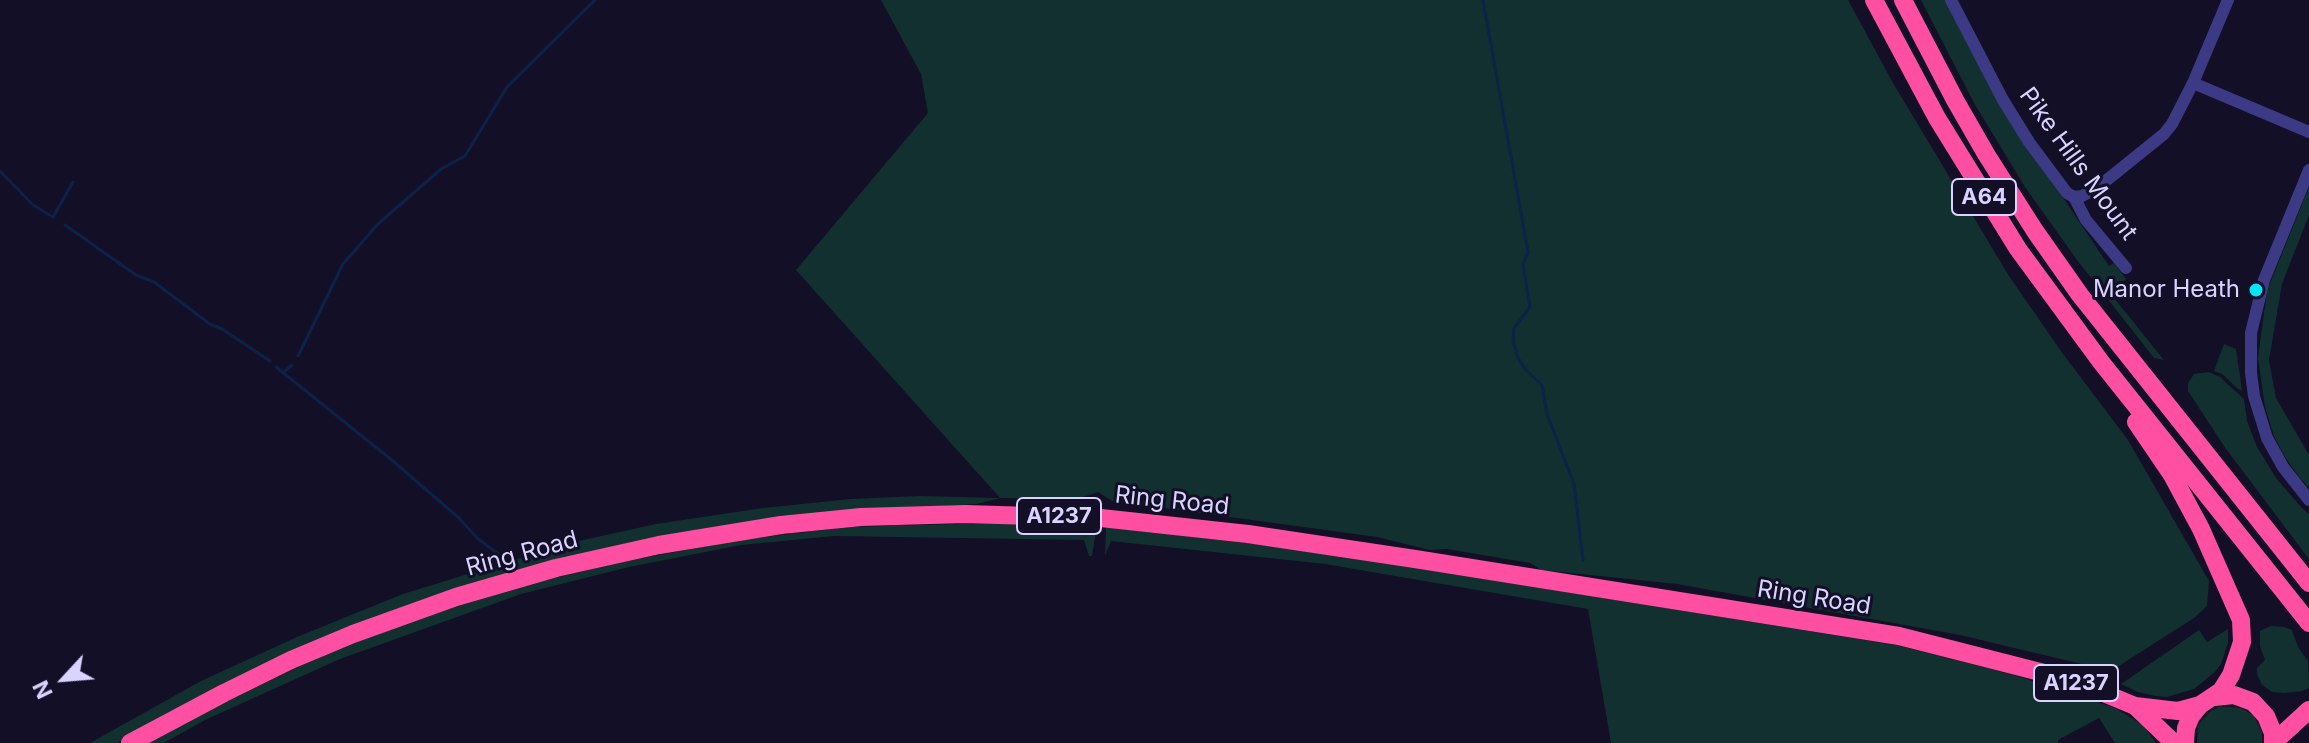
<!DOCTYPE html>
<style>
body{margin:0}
#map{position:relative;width:2309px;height:743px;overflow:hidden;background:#130f26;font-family:Inter,sans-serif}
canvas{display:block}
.north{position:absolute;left:24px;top:639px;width:80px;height:80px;-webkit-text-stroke:6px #130f26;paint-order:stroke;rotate:244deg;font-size:22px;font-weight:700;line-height:32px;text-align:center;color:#d9d4ff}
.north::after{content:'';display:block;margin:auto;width:28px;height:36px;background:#d9d4ff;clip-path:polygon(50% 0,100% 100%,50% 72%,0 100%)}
</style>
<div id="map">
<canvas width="2309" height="743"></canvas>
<div class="north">N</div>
</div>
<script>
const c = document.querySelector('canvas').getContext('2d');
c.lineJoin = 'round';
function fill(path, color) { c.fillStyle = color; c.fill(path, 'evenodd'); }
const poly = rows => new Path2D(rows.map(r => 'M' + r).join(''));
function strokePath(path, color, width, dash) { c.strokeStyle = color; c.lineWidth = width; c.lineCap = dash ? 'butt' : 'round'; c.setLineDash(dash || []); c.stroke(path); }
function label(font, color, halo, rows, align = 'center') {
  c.font = font + ' Inter,sans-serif'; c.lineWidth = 6; c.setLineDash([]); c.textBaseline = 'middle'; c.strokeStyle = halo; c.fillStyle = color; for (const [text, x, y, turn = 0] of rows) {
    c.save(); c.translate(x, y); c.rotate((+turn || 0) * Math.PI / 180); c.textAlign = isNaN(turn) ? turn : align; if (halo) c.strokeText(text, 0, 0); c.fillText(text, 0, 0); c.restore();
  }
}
fill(poly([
 [881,0,1848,0,1893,83,2009,276,2063,354,2128,440,2209,581,2207,606,2194,618,2111,671,1960,635,1677,584,1541,570,1530,563,1447,549,1430,550,1377,537,1112,501,1098,492,1077,499,1001,498,976,504,875,510,640,542,205,694,117,743,90,743,201,681,297,637,403,594,565,544,656,524,763,508,851,499,920,496,1000,498,796,270,928,113,921,74],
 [1921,0,1946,0,2025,141,2109,266,2114,263,2126,279,2110,293,2164,360,2154,358,2077,260,2025,187,1974,103],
 [2309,187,2309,215,2282,284,2269,360,2276,398,2309,455,2309,488,2300,478,2285,457,2274,436,2265,407,2258,358,2267,291],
 [2224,344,2236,349,2242,390,2238,389,2222,374,2214,371],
 [2209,372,2220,377,2244,399,2247,421,2257,447,2276,478,2301,507,2309,514,2309,559,2226,449,2188,391,2188,383,2194,374],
 [986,523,1097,525,1092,556,1089,556,1084,540,834,536,741,545,629,567,521,594,340,659,205,720,164,743,149,743,201,714,336,649,421,618,520,586,628,561,740,540,851,527],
 [1106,527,1301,549,1901,646,2017,676,2115,708,2143,725,2156,743,2115,743,2099,718,2058,740,2058,743,1611,743,1588,609,1325,564,1111,541,1105,555],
 [2271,626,2284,627,2292,630,2298,647,2308,661,2309,688,2302,691,2285,693,2272,692,2262,685,2257,674,2257,668,2265,660,2260,646,2260,631],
 [2228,629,2228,643,2221,664,2215,672,2194,689,2167,697,2155,696,2138,692,2121,684,2199,630,2207,642],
 [2221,706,2241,708,2254,716,2262,732,2262,743,2197,743,2198,726,2203,719,2209,712]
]), '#12302f');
strokePath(poly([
 [1483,0,1528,252,1523,265,1530,307,1514,328,1513,342,1518,358,1525,369,1542,385,1547,414,1574,484,1583,560],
 [0,171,33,205,53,217,73,182],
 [65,225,136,275,154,282,210,324,222,329,270,361],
 [298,356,343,264,378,224,441,169,465,156,507,87,595,0],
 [276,367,393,461,459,518,477,538,501,556],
 [284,372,292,365]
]), '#0c2248', 3);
strokePath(poly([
 [1951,0,2003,100,2029,142,2067,193,2074,197,2086,220,2126,268],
 [2193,83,2309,132],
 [2309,170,2264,280,2251,333,2251,373,2254,396,2267,438,2283,467,2309,500],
 [2074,197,2082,196,2097,188,2164,134,2172,124,2193,83,2228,0]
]), '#3d3a85', 12);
strokePath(poly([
 [1874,0,1937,118,2018,249,2101,362,2309,623],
 [1903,0,1955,100,1986,154,2035,231,2080,295,2309,583],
 [2136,422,2172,475,2201,529,2241,620,2242,642,2231,675,2221,691,2200,705,2191,716,2186,728,2185,743],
 [2214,697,2234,695,2253,702,2266,716,2273,733,2273,743],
 [2135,706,2174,743],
 [130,743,224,693,291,660,353,634,456,597,556,568,659,545,781,525,861,517,965,514,1101,518,1248,534,1415,559,1899,636,2048,674,2089,687,2135,706,2178,711,2200,705],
 [2273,743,2309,710]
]), '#ff4fa3', 18);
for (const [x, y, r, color] of [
 [2256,290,8,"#00e5ff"]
]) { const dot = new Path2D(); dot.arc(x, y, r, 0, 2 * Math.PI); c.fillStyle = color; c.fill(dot); strokePath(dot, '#130f26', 3); }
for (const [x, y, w] of [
 [1984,197,64],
 [1059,516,84],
 [2076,683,84]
]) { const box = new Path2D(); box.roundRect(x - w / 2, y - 18, w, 36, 6); c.fillStyle = '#130f26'; c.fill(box); strokePath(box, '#d9d4ff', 2); }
label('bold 22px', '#d9d4ff', null, [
 ["A64",1984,197],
 ["A1237",1059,516],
 ["A1237",2076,683]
]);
label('24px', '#d9d4ff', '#130f26', [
 ["Pike Hills Mount",2078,164,54],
 ["Ring Road",1172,501,6],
 ["Ring Road",522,554,-15],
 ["Ring Road",1814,598,9]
]);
label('24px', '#d9d4ff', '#130f26', [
 ["Manor Heath",2240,290]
], 'right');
</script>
